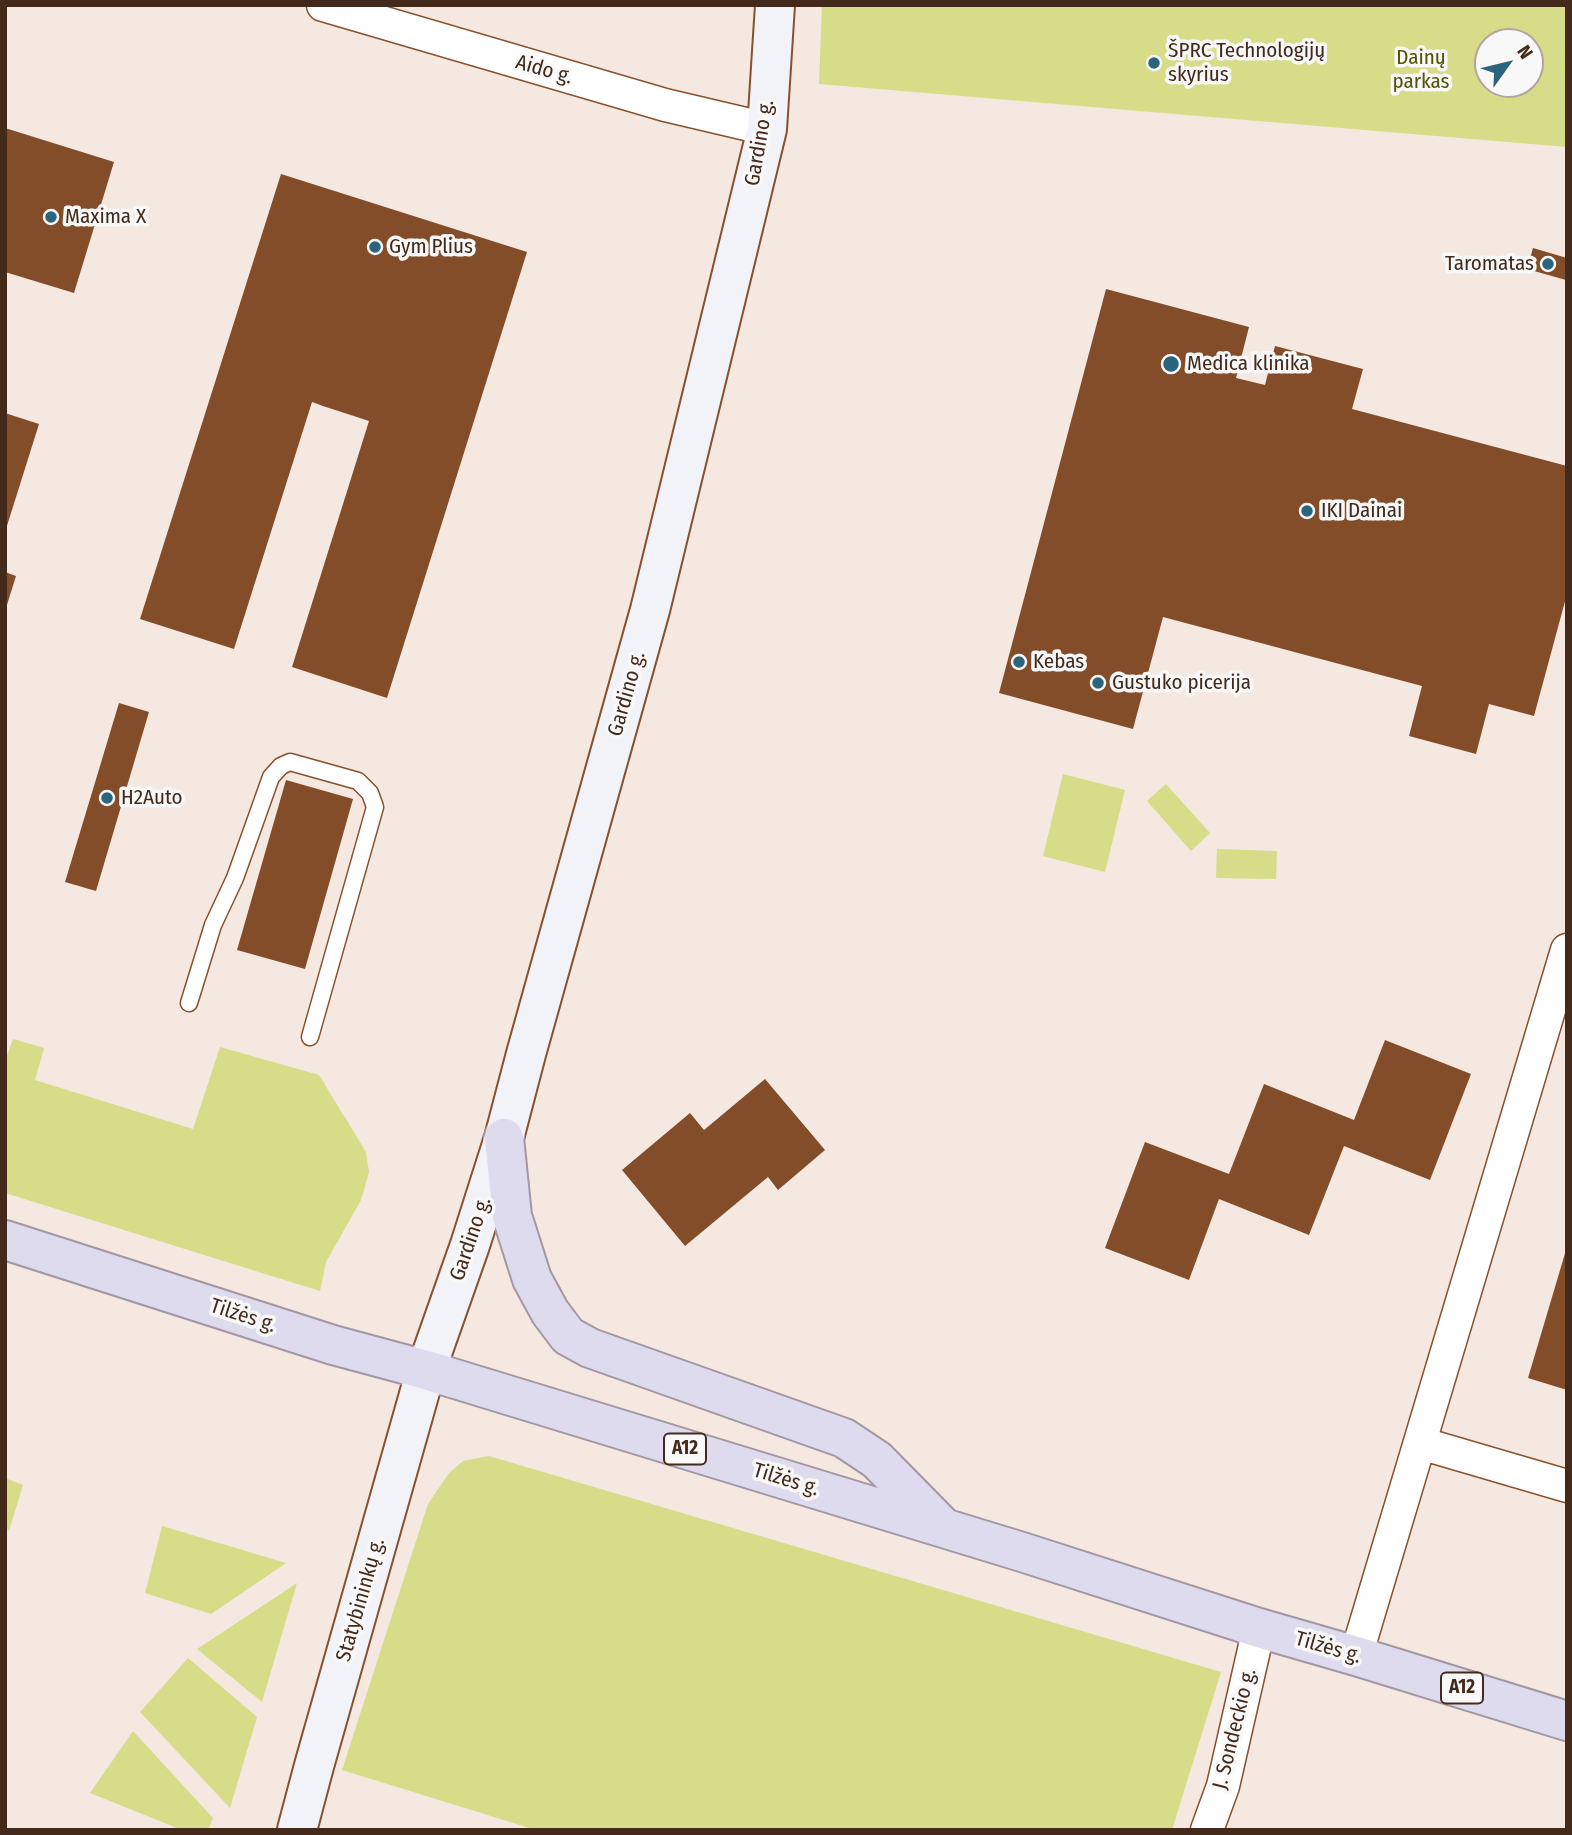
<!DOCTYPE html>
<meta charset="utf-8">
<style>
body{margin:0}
#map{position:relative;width:1572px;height:1835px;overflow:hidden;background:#f5e8e0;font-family:"Fira Sans Condensed",sans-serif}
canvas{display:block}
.frame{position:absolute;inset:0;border:7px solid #432a1b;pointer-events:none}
.north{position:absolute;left:1474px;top:28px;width:70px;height:70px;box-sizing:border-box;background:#f8f8f8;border:2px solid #b0a6a0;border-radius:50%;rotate:56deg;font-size:19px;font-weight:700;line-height:28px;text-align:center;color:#432a1b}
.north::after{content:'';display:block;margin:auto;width:24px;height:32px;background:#2c647e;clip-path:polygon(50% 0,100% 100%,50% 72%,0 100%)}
</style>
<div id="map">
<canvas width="1572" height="1835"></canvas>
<div class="frame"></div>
<div class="north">N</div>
</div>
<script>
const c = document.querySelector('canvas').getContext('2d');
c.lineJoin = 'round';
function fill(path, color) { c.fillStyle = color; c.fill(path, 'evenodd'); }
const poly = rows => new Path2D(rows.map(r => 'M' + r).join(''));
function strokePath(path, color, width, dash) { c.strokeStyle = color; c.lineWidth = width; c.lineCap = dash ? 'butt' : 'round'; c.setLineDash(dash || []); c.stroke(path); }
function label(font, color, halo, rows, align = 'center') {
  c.font = font + ' "Fira Sans Condensed",sans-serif'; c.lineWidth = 7; c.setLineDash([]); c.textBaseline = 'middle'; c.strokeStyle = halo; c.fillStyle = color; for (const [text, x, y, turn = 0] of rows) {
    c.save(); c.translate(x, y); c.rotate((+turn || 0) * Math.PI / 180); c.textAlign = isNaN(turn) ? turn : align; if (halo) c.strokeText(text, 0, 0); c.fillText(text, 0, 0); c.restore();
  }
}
fill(poly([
 [822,5,1567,5,1567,147,819,84],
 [1530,42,1530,84,1488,84,1488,42],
 [1063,774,1125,790,1105,872,1043,856],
 [1166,784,1210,833,1191,851,1147,801],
 [1217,849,1277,851,1276,879,1216,878],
 [13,1039,44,1048,35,1080,193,1129,220,1047,319,1075,366,1152,369,1172,361,1200,326,1262,320,1291,5,1193,5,1061],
 [489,1456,1221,1672,1172,1830,536,1830,342,1770,428,1504,449,1473,463,1461],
 [5,1478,23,1485,9,1531,5,1525],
 [162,1526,286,1563,211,1614,145,1593],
 [297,1583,262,1702,197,1649],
 [188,1658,257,1717,230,1808,140,1712],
 [133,1731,213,1818,208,1830,182,1830,90,1793]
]), '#d7dc88');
fill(poly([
 [5,128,114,162,74,293,5,272],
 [281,174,527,252,387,698,292,667,369,421,323,406,312,402,234,649,140,619],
 [1533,248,1567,258,1566,280,1527,269],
 [1106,289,1249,327,1236,378,1265,385,1275,346,1363,369,1352,409,1567,466,1567,594,1534,716,1489,704,1476,754,1409,736,1422,686,1163,617,1133,729,999,693],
 [5,413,39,424,6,529,5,529],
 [5,572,16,576,6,608,5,608],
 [119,703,149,712,96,891,65,882],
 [286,780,353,799,305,969,237,950],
 [1385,1040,1471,1074,1430,1180,1344,1146,1309,1235,1219,1199,1189,1280,1105,1248,1145,1142,1229,1174,1264,1084,1354,1120],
 [765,1079,825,1150,778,1190,768,1177,685,1246,622,1170,690,1113,704,1130],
 [1566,1250,1567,1250,1567,1390,1528,1378]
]), '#844d29');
const service = poly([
 [189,1003,213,925,235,878,271,777,281,766,290,762,358,781,370,793,375,807,310,1037]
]);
const minor = poly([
 [323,5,665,105,767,129],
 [1420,1443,1567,1486],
 [1356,1656,1567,950],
 [1207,1830,1223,1786,1259,1628]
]);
const secondary = poly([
 [297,1830,314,1766,426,1370,470,1245,504,1138,526,1054,650,610,767,129,775,5]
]);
const trunk = poly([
 [504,1138,512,1216,532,1279,550,1312,568,1336,590,1348,844,1438,877,1460,940,1524],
 [5,1240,333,1345,426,1370,1022,1552,1259,1628,1356,1656,1567,1721]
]);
strokePath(service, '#88502d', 19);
strokePath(minor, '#88502d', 35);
strokePath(secondary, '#88502d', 42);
strokePath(trunk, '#a297a2', 42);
strokePath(service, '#fff', 16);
strokePath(minor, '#fff', 32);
strokePath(secondary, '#f2f2f9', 38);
strokePath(trunk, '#dedbee', 38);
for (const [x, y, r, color] of [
 [1154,63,7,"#2c647e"],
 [51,217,7,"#2c647e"],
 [375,247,7,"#2c647e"],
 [1548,264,7,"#2c647e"],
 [1171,364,9,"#2c647e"],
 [1307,511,7,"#2c647e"],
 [1019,662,7,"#2c647e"],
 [1098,683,7,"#2c647e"],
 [107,798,7,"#2c647e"]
]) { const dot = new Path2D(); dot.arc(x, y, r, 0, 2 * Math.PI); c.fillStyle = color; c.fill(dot); strokePath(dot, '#f8f8f8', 2.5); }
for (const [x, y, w] of [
 [685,1449,42],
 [1462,1688,42]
]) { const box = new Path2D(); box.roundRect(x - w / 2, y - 15.5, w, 31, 5); c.fillStyle = '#f8f8f8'; c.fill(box); strokePath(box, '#432a1b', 2); }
label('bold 19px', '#432a1b', null, [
 ["A12",685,1449],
 ["A12",1462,1688]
]);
label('21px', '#432a1b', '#f8f8f8', [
 ["ŠPRC Technologijų",1168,51],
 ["skyrius",1168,75],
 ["Maxima X",65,217],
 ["Gym Plius",389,247],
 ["Taromatas",1534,264,"right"],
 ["Medica klinika",1187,364],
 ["IKI Dainai",1321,511],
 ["Kebas",1033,662],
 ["Gustuko picerija",1112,683],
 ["H2Auto",121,798]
], 'left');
label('21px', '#515305', '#f8f8f8', [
 ["Dainų",1421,58],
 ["parkas",1421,82]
]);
label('21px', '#432a1b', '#f8f8f8', [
 ["Aido g.",544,70,16],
 ["Gardino g.",760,143,-80],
 ["Gardino g.",627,694,-74],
 ["Gardino g.",471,1239,-71],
 ["Tilžės g.",243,1316,18],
 ["Tilžės g.",786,1480,17],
 ["Statybininkų g.",361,1600,-74],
 ["Tilžės g.",1328,1648,16],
 ["J. Sondeckio g.",1235,1729,-76]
]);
</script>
